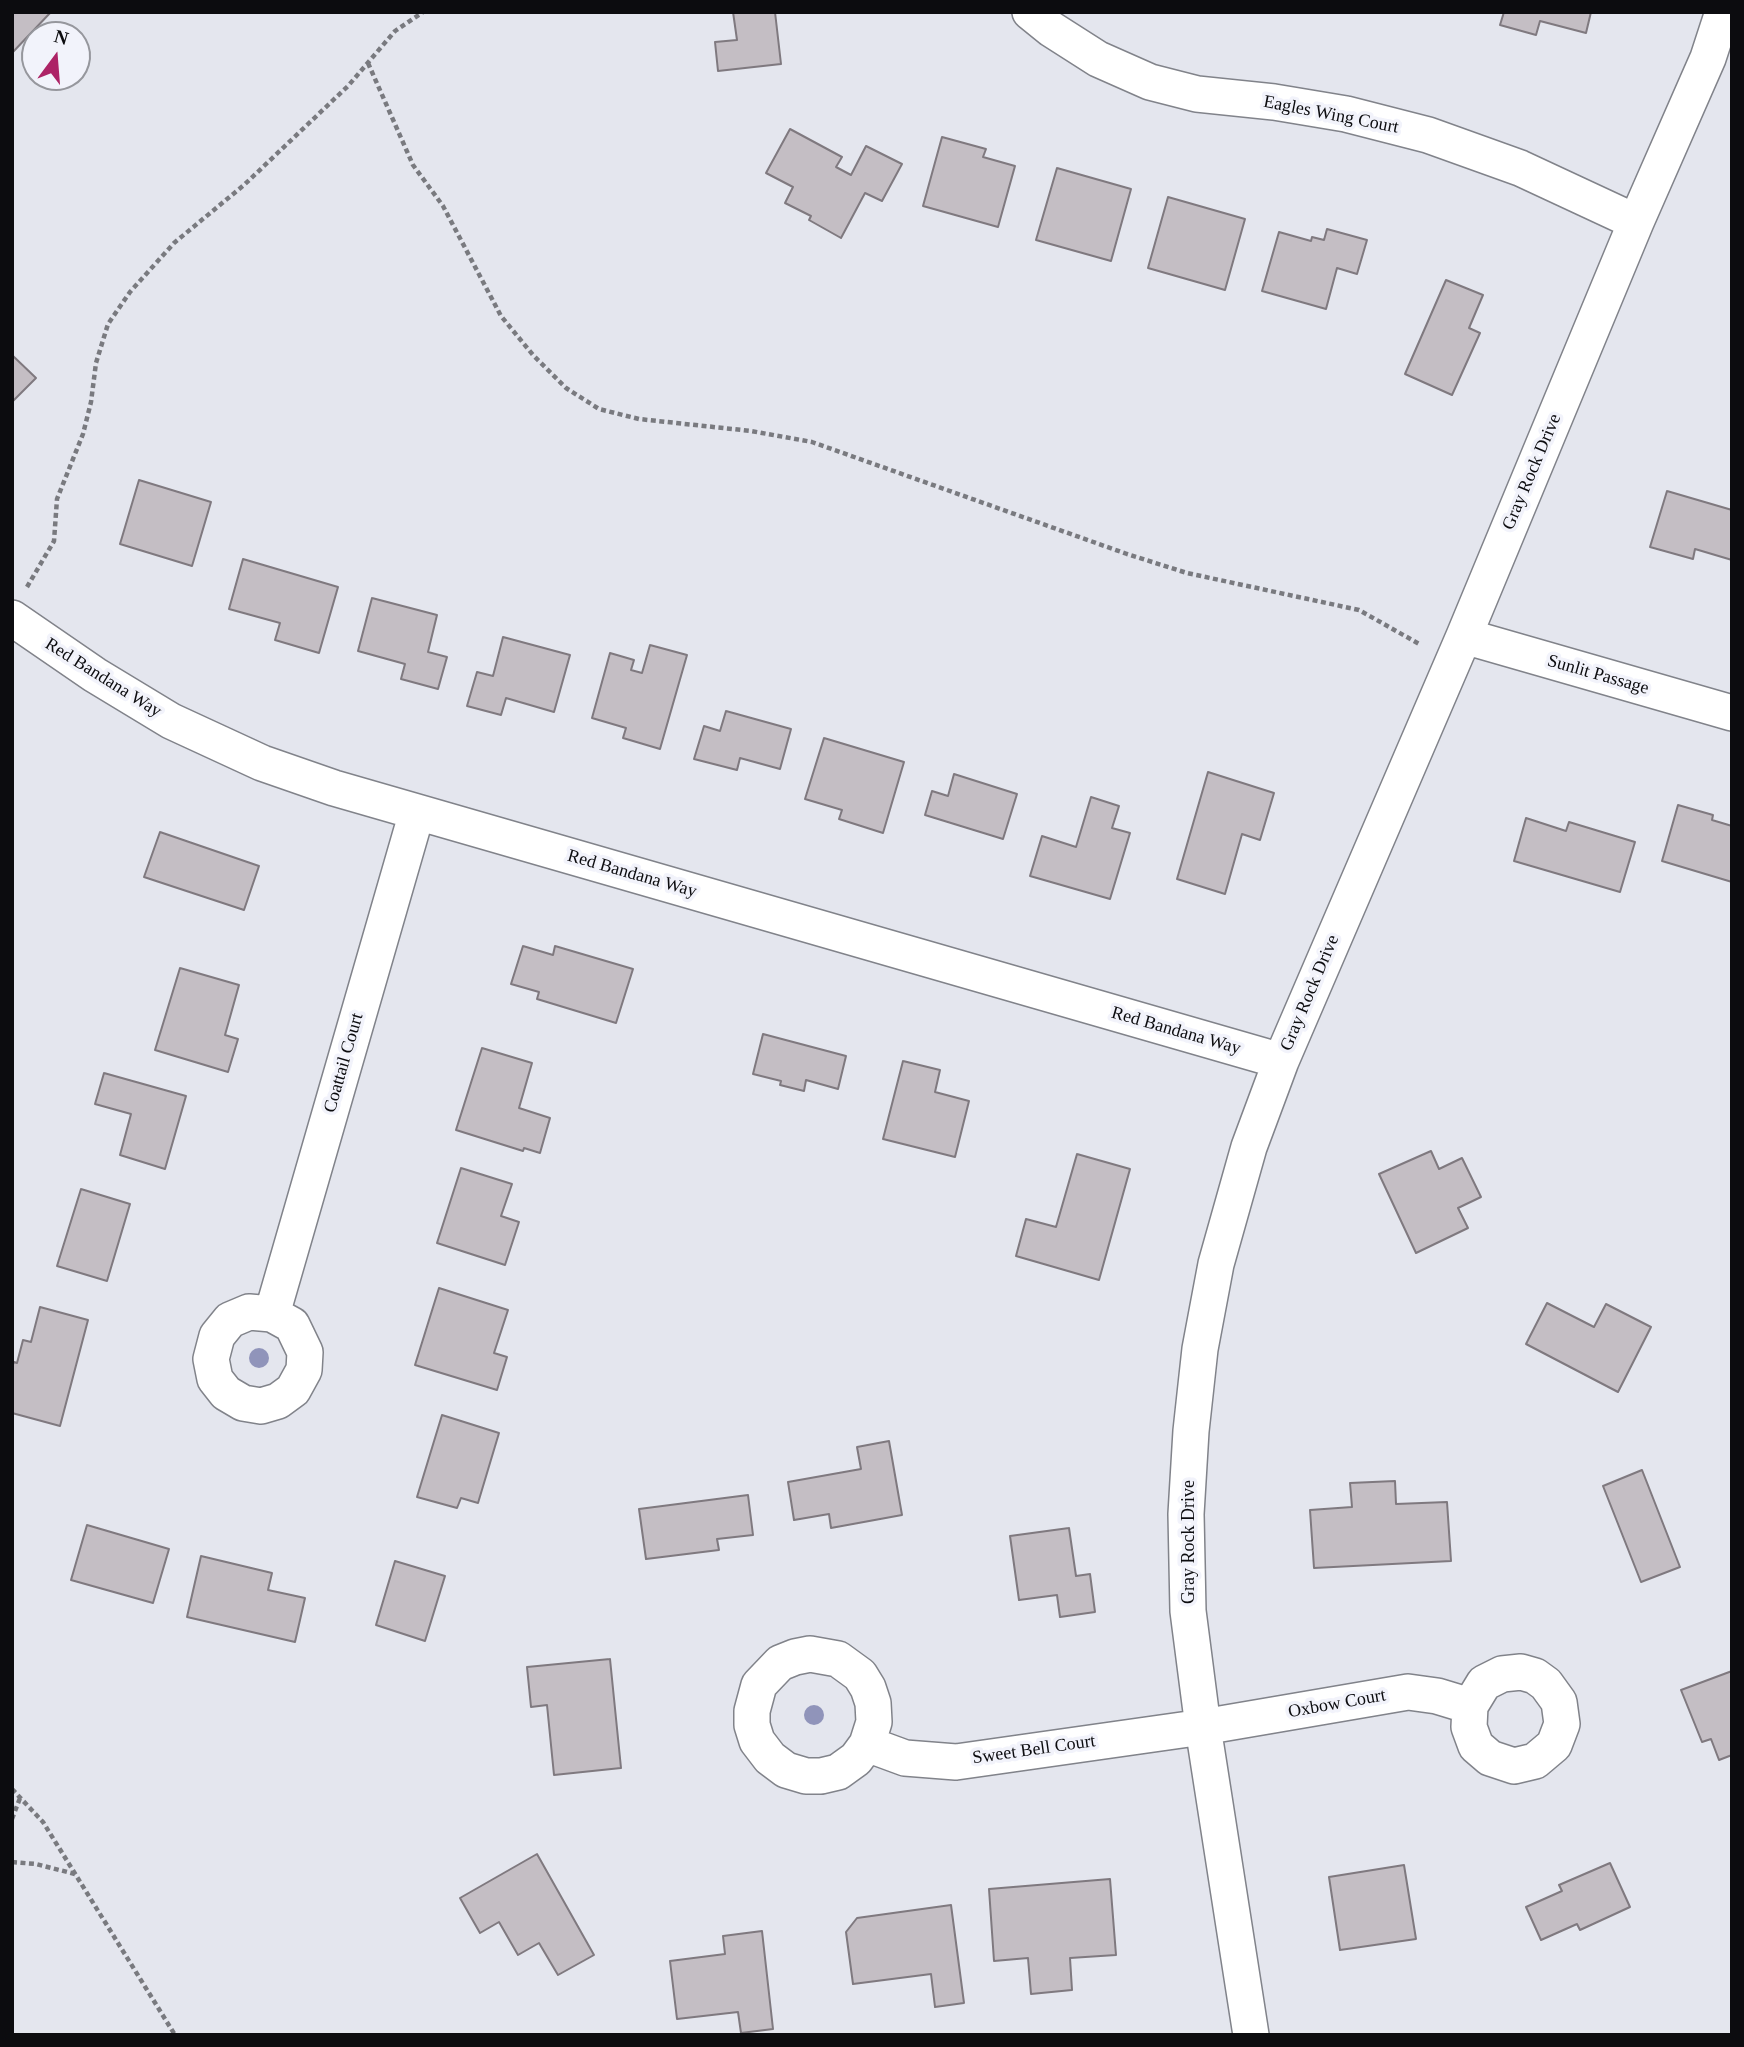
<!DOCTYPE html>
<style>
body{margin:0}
#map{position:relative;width:1744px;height:2047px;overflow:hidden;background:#e4e6ee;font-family:"Times New Roman",serif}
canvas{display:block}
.frame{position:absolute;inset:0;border:14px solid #0c0c0f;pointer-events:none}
.north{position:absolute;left:21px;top:21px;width:70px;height:70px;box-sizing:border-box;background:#f2f3fb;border:2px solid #96979d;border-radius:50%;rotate:16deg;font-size:19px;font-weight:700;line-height:28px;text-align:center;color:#0c0c0f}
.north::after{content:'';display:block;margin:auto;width:24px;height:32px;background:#ad2366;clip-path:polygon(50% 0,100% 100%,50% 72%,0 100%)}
</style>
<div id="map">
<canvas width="1744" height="2047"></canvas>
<div class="frame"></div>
<div class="north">N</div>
</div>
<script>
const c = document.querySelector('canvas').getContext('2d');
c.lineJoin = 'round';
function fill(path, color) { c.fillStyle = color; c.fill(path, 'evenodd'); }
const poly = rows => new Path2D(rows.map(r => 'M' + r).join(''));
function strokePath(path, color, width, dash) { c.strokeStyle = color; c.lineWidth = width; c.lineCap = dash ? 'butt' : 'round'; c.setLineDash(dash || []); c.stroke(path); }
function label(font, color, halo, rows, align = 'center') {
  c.font = font + ' "Times New Roman",serif'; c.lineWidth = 7; c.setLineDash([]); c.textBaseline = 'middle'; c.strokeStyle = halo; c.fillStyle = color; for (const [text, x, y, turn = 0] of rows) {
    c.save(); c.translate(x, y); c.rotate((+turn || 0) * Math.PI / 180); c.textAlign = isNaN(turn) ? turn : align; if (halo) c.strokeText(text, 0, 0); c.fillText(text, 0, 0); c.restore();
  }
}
const building = poly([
 [12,12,51,12,12,53,12,12],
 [733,12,775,12,781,64,718,71,715,42,737,40,733,12],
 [1504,12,1591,12,1586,33,1540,21,1536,35,1500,25,1504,12],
 [790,129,842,157,836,167,851,175,866,146,902,164,882,201,865,193,841,238,809,220,811,216,785,203,793,187,766,173,790,129],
 [942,137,986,149,983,157,1015,166,998,227,923,206,942,137],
 [1057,168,1131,189,1111,261,1036,240,1057,168],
 [1168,197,1245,219,1225,290,1148,268,1168,197],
 [1327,229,1367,240,1357,274,1337,268,1326,309,1262,291,1279,232,1311,241,1312,237,1324,240,1327,229],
 [1446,280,1483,295,1469,328,1480,333,1452,395,1405,374,1446,280],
 [12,355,36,378,12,402,12,355],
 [139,480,211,502,192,566,120,544,139,480],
 [1667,491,1732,510,1732,560,1695,549,1693,559,1650,547,1667,491],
 [243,559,338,587,319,653,275,640,280,623,229,609,243,559],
 [372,598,437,615,428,652,447,657,438,689,401,679,405,664,358,651,372,598],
 [503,637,570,655,554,712,506,698,501,715,467,706,477,672,493,676,503,637],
 [650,645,687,655,660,749,623,738,626,728,592,718,610,653,634,660,631,670,642,673,650,645],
 [726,711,791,729,780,769,740,758,737,770,694,759,704,726,720,731,726,711],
 [824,738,904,762,883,833,839,819,842,810,805,799,824,738],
 [1208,772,1274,793,1260,840,1242,834,1225,894,1177,879,1208,772],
 [954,774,1017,794,1003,839,925,815,932,791,948,796,954,774],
 [1091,797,1119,806,1112,828,1130,833,1110,899,1030,876,1042,836,1076,847,1091,797],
 [1678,805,1713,815,1712,820,1732,826,1732,882,1662,861,1678,805],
 [1526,818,1566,831,1569,822,1635,842,1620,892,1514,861,1526,818],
 [160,832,259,866,244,910,144,877,160,832],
 [523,946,553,955,555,946,633,969,616,1023,537,999,539,992,511,984,523,946],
 [180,968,239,985,225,1035,238,1039,228,1072,155,1050,180,968],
 [763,1034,846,1056,838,1089,806,1080,804,1091,780,1085,781,1081,753,1074,763,1034],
 [482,1048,532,1063,519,1108,550,1118,540,1153,524,1148,523,1151,456,1130,482,1048],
 [903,1061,940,1070,935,1092,969,1101,955,1157,883,1139,903,1061],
 [104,1073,186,1096,165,1169,120,1155,131,1114,95,1104,104,1073],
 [1431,1151,1439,1169,1462,1158,1481,1197,1458,1208,1468,1228,1416,1253,1379,1174,1431,1151],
 [1077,1154,1130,1169,1099,1280,1016,1256,1026,1219,1056,1227,1077,1154],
 [461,1168,512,1184,501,1216,519,1222,505,1265,437,1243,461,1168],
 [81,1189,130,1204,107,1281,57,1266,81,1189],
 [439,1288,508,1310,494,1353,507,1357,497,1390,415,1365,439,1288],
 [1547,1303,1594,1327,1606,1304,1651,1327,1618,1392,1526,1344,1547,1303],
 [40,1307,88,1320,60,1426,12,1413,12,1367,14,1362,17,1363,23,1340,31,1342,40,1307],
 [442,1415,499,1433,478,1503,461,1498,457,1508,417,1497,442,1415],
 [889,1441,902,1515,831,1528,829,1514,794,1520,788,1482,861,1469,857,1447,889,1441],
 [1642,1470,1680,1567,1641,1582,1603,1486,1642,1470],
 [1395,1481,1396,1504,1447,1502,1451,1561,1314,1568,1310,1510,1352,1507,1350,1483,1395,1481],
 [748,1495,753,1535,717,1539,719,1550,646,1559,639,1509,748,1495],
 [87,1525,169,1549,153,1603,71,1580,87,1525],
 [1069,1528,1076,1576,1090,1574,1095,1612,1060,1617,1057,1595,1019,1600,1010,1536,1069,1528],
 [201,1556,272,1573,268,1590,305,1598,295,1642,187,1617,201,1556],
 [395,1561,445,1576,425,1641,376,1625,395,1561],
 [610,1659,621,1768,554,1775,547,1705,531,1707,527,1667,610,1659],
 [1732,1671,1732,1755,1719,1760,1711,1739,1702,1742,1681,1690,1732,1671],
 [537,1854,594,1955,558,1975,539,1943,518,1955,499,1922,480,1933,460,1898,537,1854],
 [1610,1863,1630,1907,1580,1930,1577,1924,1541,1940,1526,1907,1562,1891,1559,1885,1610,1863],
 [1404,1865,1416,1939,1340,1950,1329,1877,1404,1865],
 [1110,1879,1116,1955,1070,1958,1072,1990,1031,1994,1028,1958,994,1961,989,1889,1110,1879],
 [951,1905,964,2003,935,2007,931,1974,853,1984,846,1932,857,1918,951,1905],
 [762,1931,773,2029,741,2033,738,2012,677,2019,670,1961,725,1954,723,1936,762,1931]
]);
fill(building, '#c4bec4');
strokePath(building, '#7f797f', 2);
const minor = poly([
 [1030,12,1051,29,1098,59,1150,82,1197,94,1274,102,1346,114,1428,135,1520,168,1636,222],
 [12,618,95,675,171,721,262,763,334,788,1281,1061],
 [1464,636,1732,713],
 [272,1314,292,1325,305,1352,304,1370,293,1390,278,1401,261,1406,243,1403,226,1393,215,1379,211,1359,217,1336,230,1320,249,1312,272,1314,417,812],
 [867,1744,874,1722,873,1703,868,1688,860,1675,838,1659,810,1654,795,1657,780,1663,759,1685,752,1711,752,1725,757,1741,770,1758,786,1770,806,1776,821,1776,838,1772,856,1759,867,1744,905,1758,956,1762,1203,1727,1408,1692,1437,1696,1470,1706,1469,1727,1476,1746,1490,1758,1514,1766,1535,1761,1554,1745,1562,1724,1559,1702,1546,1684,1535,1676,1521,1672,1502,1674,1484,1683,1470,1706],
 [1251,2035,1203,1727,1188,1611,1186,1514,1191,1431,1200,1349,1216,1264,1249,1147,1281,1061,1464,636,1636,222,1708,58,1723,12]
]);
strokePath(minor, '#81838a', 38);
strokePath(poly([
 [368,63,413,165,443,206,501,316,533,355,566,388,599,409,639,419,751,431,812,442,1127,554,1187,573,1359,610,1421,645],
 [27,587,54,541,57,499,83,434,91,402,96,363,108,324,130,292,174,243,244,185,348,86,395,31,423,12],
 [12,1789,43,1822,175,2035],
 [12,1819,20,1798],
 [12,1862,36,1864,75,1874]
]), '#797a7f', 4.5, [5, 3.5]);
strokePath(minor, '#fff', 35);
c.fillStyle = '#9094ba';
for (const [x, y] of [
 [259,1358],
 [814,1715]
]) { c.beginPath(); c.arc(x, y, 10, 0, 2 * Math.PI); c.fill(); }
label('18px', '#0c0c0f', '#f2f3fb', [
 ["Eagles Wing Court",1331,115,11],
 ["Gray Rock Drive",1532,472,-67],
 ["Sunlit Passage",1598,675,16],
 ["Red Bandana Way",103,678,32],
 ["Red Bandana Way",632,874,16],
 ["Gray Rock Drive",1310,993,-67],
 ["Red Bandana Way",1176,1031,16],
 ["Coattail Court",344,1063,-74],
 ["Gray Rock Drive",1189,1542,-90],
 ["Oxbow Court",1337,1704,-10],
 ["Sweet Bell Court",1034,1750,-8]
]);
</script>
